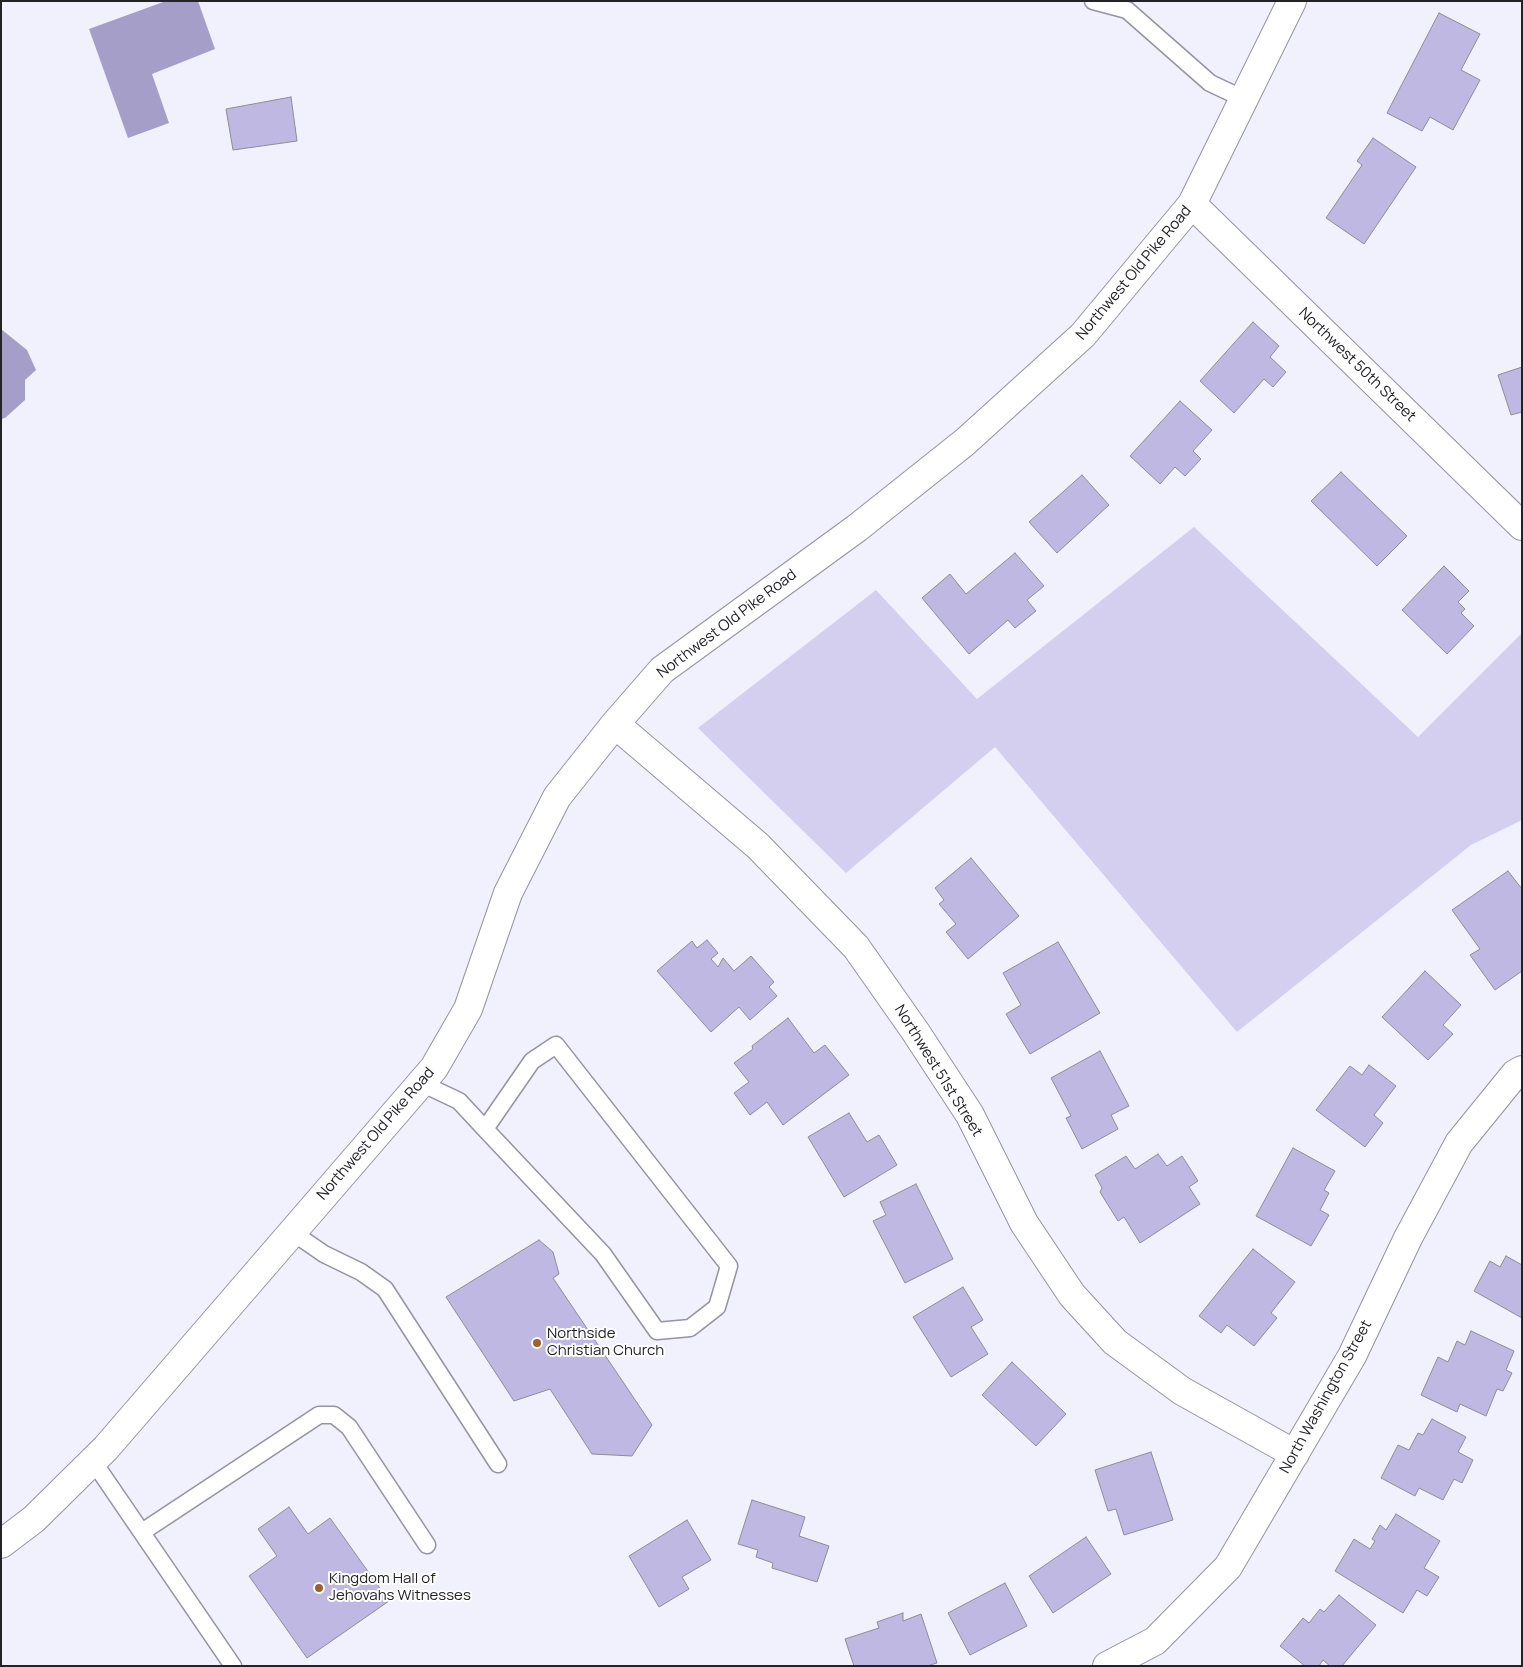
<!DOCTYPE html>
<style>
body{margin:0}
#map{position:relative;width:1523px;height:1667px;overflow:hidden;background:#f1f0fd;font-family:Manrope,sans-serif}
canvas{display:block}
.frame{position:absolute;inset:0;border:2px solid #222227;pointer-events:none}
</style>
<div id="map">
<canvas width="1523" height="1667"></canvas>
<div class="frame"></div>
</div>
<script>
const c = document.querySelector('canvas').getContext('2d');
c.lineJoin = 'round';
function fill(path, color) { c.fillStyle = color; c.fill(path, 'evenodd'); }
const poly = rows => new Path2D(rows.map(r => 'M' + r).join(''));
function strokePath(path, color, width, dash) { c.strokeStyle = color; c.lineWidth = width; c.lineCap = dash ? 'butt' : 'round'; c.setLineDash(dash || []); c.stroke(path); }
function label(font, color, halo, rows, align = 'center') {
  c.font = font + ' Manrope,sans-serif'; c.lineWidth = 4; c.setLineDash([]); c.textBaseline = 'middle'; c.strokeStyle = halo; c.fillStyle = color; for (const [text, x, y, turn = 0] of rows) {
    c.save(); c.translate(x, y); c.rotate((+turn || 0) * Math.PI / 180); c.textAlign = isNaN(turn) ? turn : align; if (halo) c.strokeText(text, 0, 0); c.fillText(text, 0, 0); c.restore();
  }
}
fill(poly([
 [1194,527,1418,737,1522,633,1522,820,1471,845,1237,1032,995,747,846,873,698,728,876,590,977,699]
]), '#d4cfef');
fill(poly([
 [166,1,198,1,215,49,152,74,169,123,128,138,89,29],
 [1,329,27,350,36,370,25,380,25,400,5,418,1,419]
]), '#a59ec8');
const building = poly([
 [1439,13,1480,34,1461,70,1480,80,1453,130,1430,117,1422,131,1387,113,1439,13],
 [291,97,297,141,233,150,226,109,291,97],
 [1373,138,1416,167,1364,244,1326,218,1362,165,1357,161,1373,138],
 [1253,322,1279,346,1270,357,1286,372,1273,387,1264,379,1234,413,1200,381,1253,322],
 [1522,367,1522,412,1511,415,1498,375,1522,367],
 [1180,401,1212,430,1193,451,1201,459,1185,476,1175,467,1160,484,1130,456,1180,401],
 [1341,472,1407,536,1377,566,1311,501,1341,472],
 [1082,475,1109,505,1057,553,1029,522,1082,475],
 [1015,553,1044,586,1027,600,1036,611,1015,628,1008,620,969,654,922,598,950,574,966,594,1015,553],
 [1444,566,1469,591,1458,602,1465,609,1461,613,1474,626,1447,654,1402,610,1444,566],
 [971,858,1019,916,968,959,946,932,956,924,939,904,944,900,935,888,971,858],
 [1508,871,1522,889,1522,971,1495,990,1470,955,1480,949,1452,910,1508,871],
 [707,940,718,953,711,959,718,967,723,958,734,971,751,956,774,982,769,987,777,996,750,1020,739,1007,711,1032,657,971,692,941,697,948,707,940],
 [1058,942,1100,1013,1030,1054,1006,1014,1021,1005,1003,973,1058,942],
 [1425,971,1461,1005,1443,1025,1453,1034,1428,1060,1382,1017,1425,971],
 [788,1018,814,1053,825,1045,849,1075,783,1125,767,1102,750,1115,734,1093,749,1082,734,1063,753,1049,752,1046,788,1018],
 [1100,1051,1129,1106,1111,1115,1118,1129,1082,1149,1066,1118,1071,1116,1051,1078,1100,1051],
 [1369,1065,1396,1086,1374,1115,1383,1123,1365,1147,1316,1110,1350,1066,1362,1075,1369,1065],
 [849,1113,867,1142,879,1135,897,1165,844,1197,808,1137,849,1113],
 [1293,1148,1335,1171,1324,1190,1329,1193,1320,1210,1329,1215,1311,1246,1256,1216,1293,1148],
 [1158,1154,1167,1166,1182,1156,1198,1181,1189,1187,1200,1204,1140,1243,1124,1217,1118,1221,1100,1192,1102,1188,1095,1175,1126,1156,1135,1169,1158,1154],
 [916,1184,953,1259,905,1283,873,1221,886,1215,880,1202,916,1184],
 [539,1240,553,1252,559,1274,553,1278,652,1425,632,1456,592,1454,550,1389,514,1401,446,1297,539,1240],
 [1253,1249,1295,1282,1271,1313,1277,1318,1254,1346,1227,1325,1221,1333,1199,1316,1253,1249],
 [1506,1256,1522,1265,1522,1318,1474,1291,1490,1261,1500,1267,1506,1256],
 [963,1287,983,1320,971,1327,988,1354,951,1377,913,1317,963,1287],
 [1471,1331,1514,1351,1506,1370,1512,1373,1503,1391,1497,1389,1486,1416,1460,1404,1457,1412,1421,1395,1438,1357,1448,1362,1457,1341,1465,1345,1471,1331],
 [1012,1362,1066,1414,1036,1446,982,1395,1012,1362],
 [1432,1419,1466,1437,1458,1452,1473,1460,1462,1483,1454,1479,1443,1500,1419,1488,1415,1496,1381,1478,1398,1445,1409,1450,1418,1433,1423,1435,1432,1419],
 [1151,1452,1173,1520,1124,1535,1116,1509,1108,1511,1095,1470,1151,1452],
 [752,1500,805,1517,799,1536,829,1546,817,1582,772,1568,773,1563,756,1557,758,1550,738,1544,752,1500],
 [289,1507,308,1534,330,1518,389,1601,307,1658,249,1576,277,1556,258,1529,289,1507],
 [1396,1514,1440,1541,1424,1568,1439,1577,1427,1596,1417,1590,1403,1613,1335,1571,1354,1539,1370,1549,1375,1541,1372,1539,1380,1525,1386,1530,1396,1514],
 [687,1520,711,1560,682,1577,689,1589,659,1607,629,1556,687,1520],
 [1086,1537,1111,1574,1053,1613,1029,1576,1086,1537],
 [1005,1583,1027,1626,970,1655,948,1613,1005,1583],
 [1339,1595,1376,1625,1342,1666,1330,1666,1323,1660,1319,1666,1305,1666,1280,1646,1303,1618,1309,1623,1320,1609,1324,1612,1339,1595],
 [903,1613,903,1621,921,1614,937,1663,927,1666,854,1666,845,1639,879,1628,877,1622,903,1613]
]);
fill(building, '#beb8e3');
strokePath(building, '#8e8c98', 1);
const service = poly([
 [1093,1,1127,10,1210,83,1244,99],
 [421,1083,459,1101,485,1129,603,1254,657,1331,690,1328,717,1307,729,1266,556,1045,532,1061,485,1129],
 [292,1232,324,1254,361,1272,385,1289,498,1464],
 [93,1461,233,1666],
 [142,1532,319,1415,334,1415,349,1427,427,1545]
]);
const minor = poly([
 [1192,204,1522,526],
 [615,724,758,846,856,947,915,1031,970,1115,1024,1223,1072,1295,1115,1342,1182,1391,1295,1454],
 [1,1544,34,1519,106,1448,434,1068,468,1009,508,893,557,797,615,724,662,670,857,528,965,442,1083,335,1192,204,1292,1],
 [1107,1666,1155,1641,1228,1567,1352,1356,1408,1238,1459,1143,1515,1074,1522,1070]
]);
strokePath(service, '#95939f', 19);
strokePath(minor, '#95939f', 30);
strokePath(service, '#fff', 16);
strokePath(minor, '#fff', 28);
for (const [x, y, r, color] of [
 [537,1343,5,"#a06128"],
 [319,1588,5,"#a06128"]
]) { const dot = new Path2D(); dot.arc(x, y, r, 0, 2 * Math.PI); c.fillStyle = color; c.fill(dot); strokePath(dot, '#fff', 2); }
label('15px', '#222227', '#fff', [
 ["Northwest Old Pike Road",1134,273,-50],
 ["Northwest 50th Street",1357,365,44],
 ["Northwest Old Pike Road",727,624,-37],
 ["Northwest 51st Street",938,1071,58],
 ["Northwest Old Pike Road",376,1134,-49],
 ["North Washington Street",1326,1397,-61]
]);
label('15px', '#222227', '#fff', [
 ["Northside",547,1334],
 ["Christian Church",547,1351],
 ["Kingdom Hall of",329,1579],
 ["Jehovahs Witnesses",329,1596]
], 'left');
</script>
